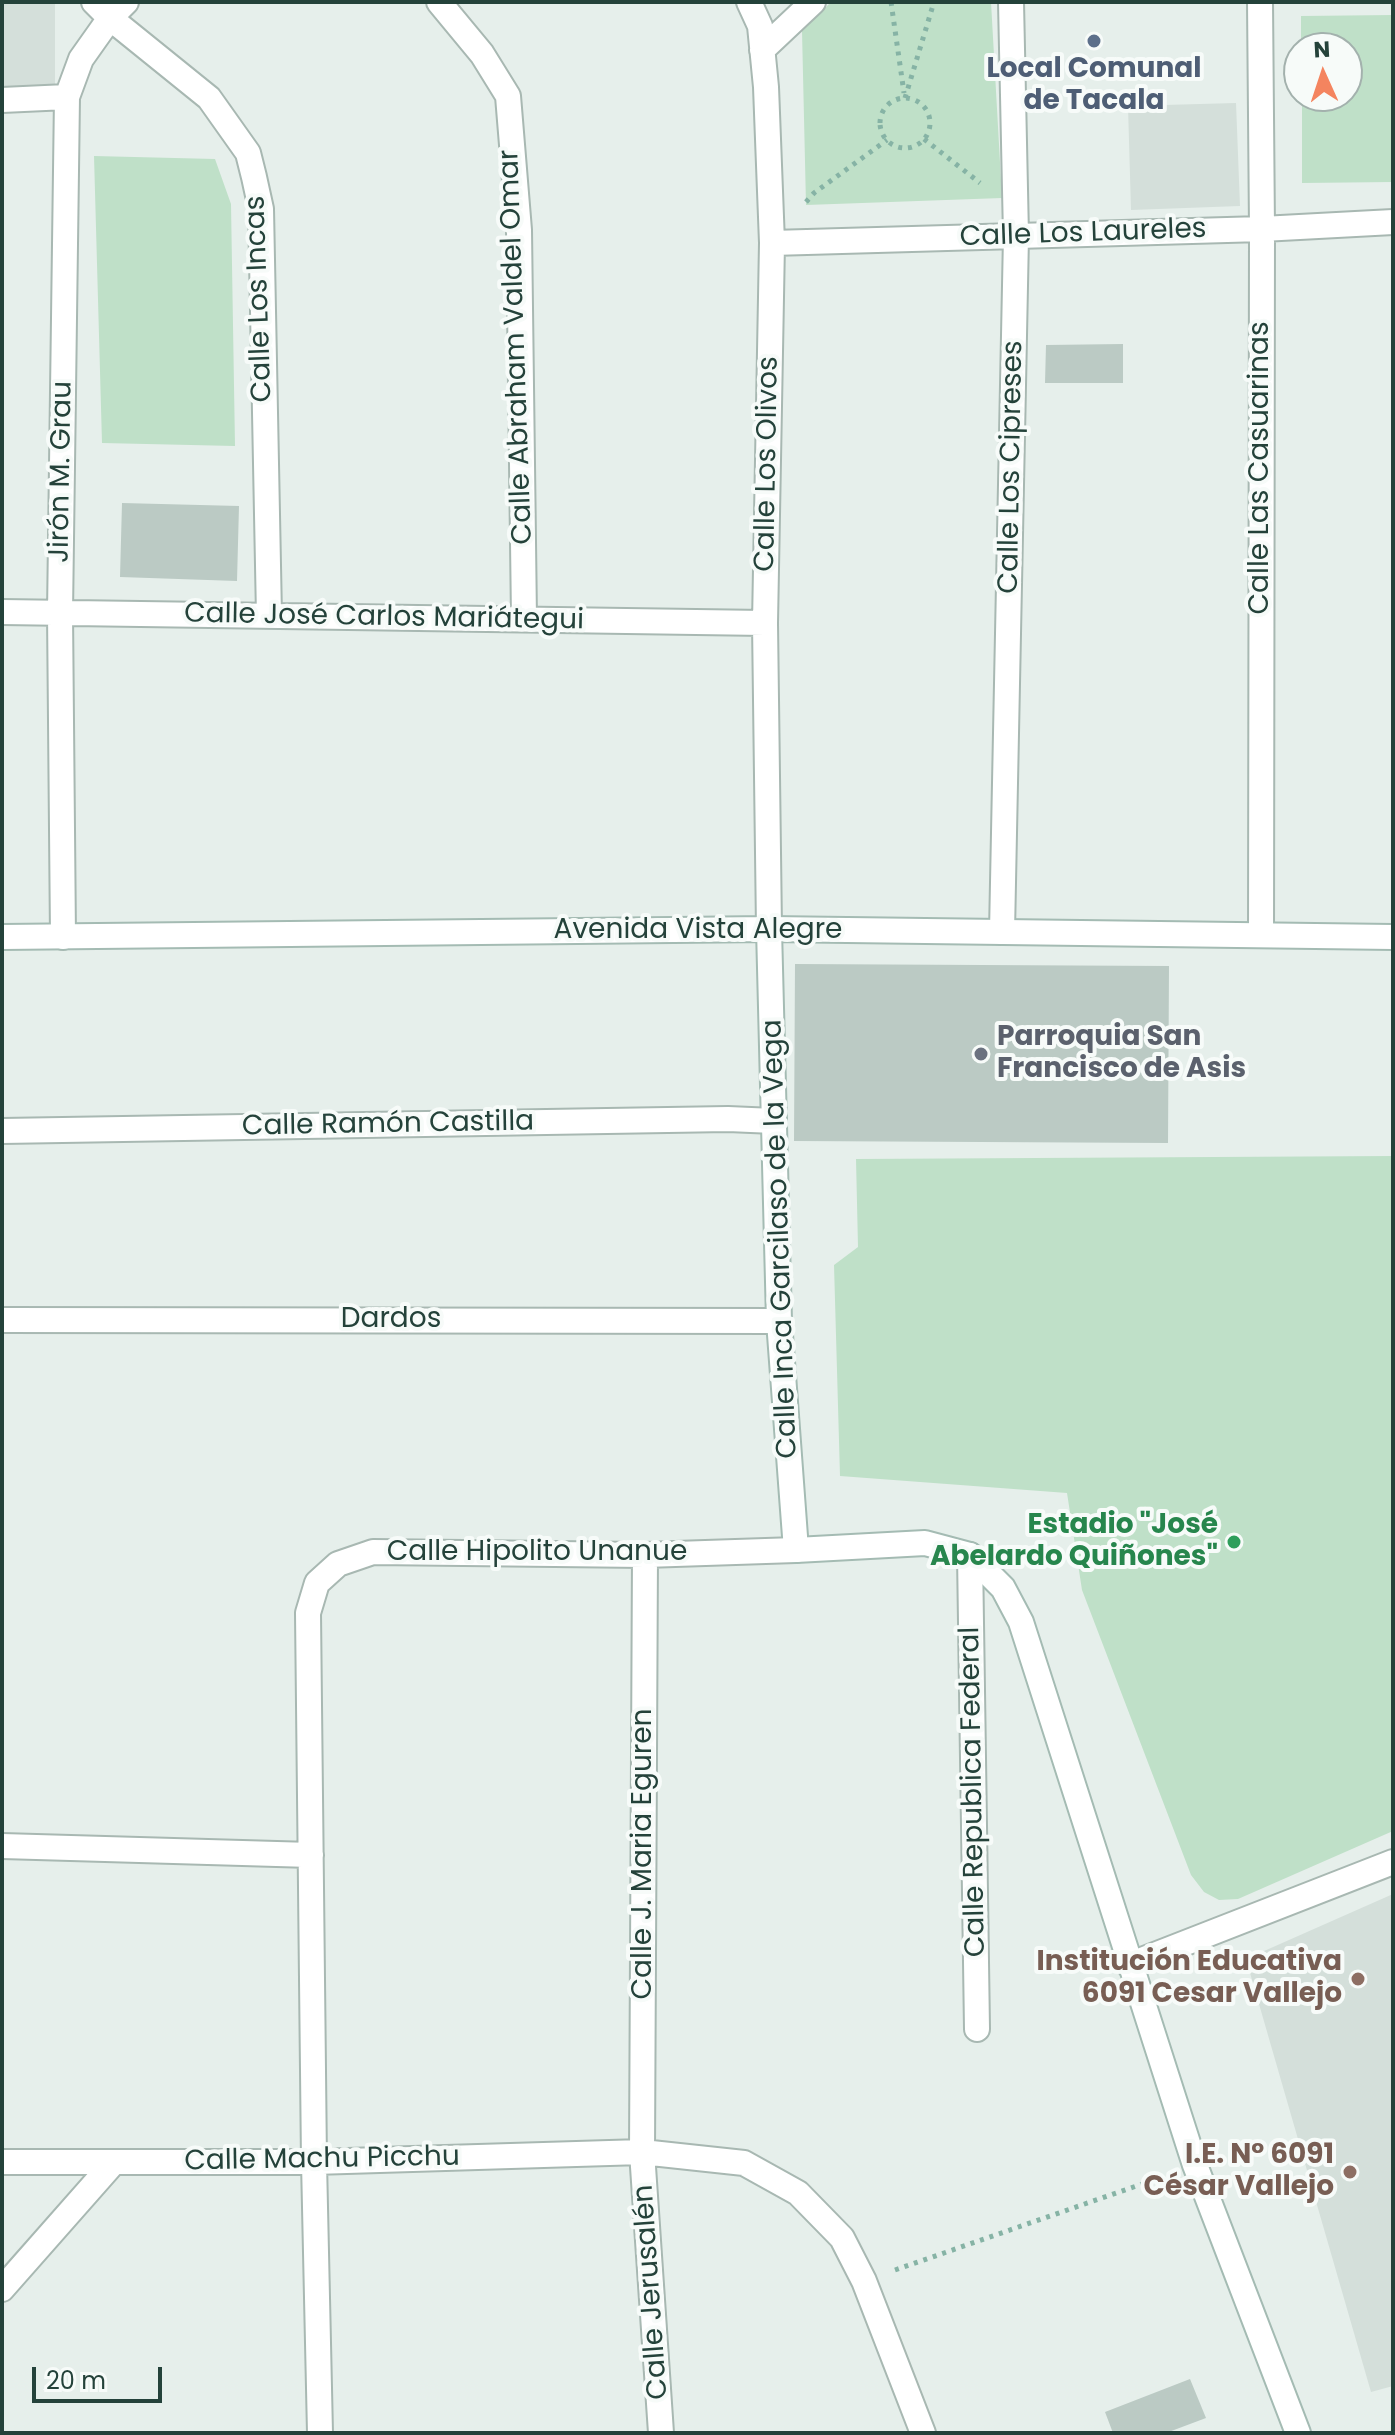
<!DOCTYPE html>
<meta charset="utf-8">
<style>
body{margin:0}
#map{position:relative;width:1395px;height:2435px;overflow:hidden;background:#e6efeb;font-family:Poppins,sans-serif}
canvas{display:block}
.frame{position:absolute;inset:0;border:4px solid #24423a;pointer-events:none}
.north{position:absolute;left:1283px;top:32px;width:80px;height:80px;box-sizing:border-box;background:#f7fbf9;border:2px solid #a3b1ad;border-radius:50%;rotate:357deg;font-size:22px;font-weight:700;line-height:32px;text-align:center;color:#24423a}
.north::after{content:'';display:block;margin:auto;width:28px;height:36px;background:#f4845f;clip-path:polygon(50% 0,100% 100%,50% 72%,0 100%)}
.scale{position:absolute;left:32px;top:2367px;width:130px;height:36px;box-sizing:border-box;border:4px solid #24423a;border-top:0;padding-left:10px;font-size:24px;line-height:28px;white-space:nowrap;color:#24423a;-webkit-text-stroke:6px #f7fbf9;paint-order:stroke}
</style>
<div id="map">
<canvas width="1395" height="2435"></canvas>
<div class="frame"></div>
<div class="north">N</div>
<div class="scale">20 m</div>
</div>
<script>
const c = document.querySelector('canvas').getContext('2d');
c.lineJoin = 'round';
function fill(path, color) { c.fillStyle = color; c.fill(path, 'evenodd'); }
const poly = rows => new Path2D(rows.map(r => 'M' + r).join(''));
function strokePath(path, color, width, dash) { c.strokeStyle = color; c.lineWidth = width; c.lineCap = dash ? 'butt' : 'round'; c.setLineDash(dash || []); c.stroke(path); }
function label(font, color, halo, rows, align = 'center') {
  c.font = font + ' Poppins,sans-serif'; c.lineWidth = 8; c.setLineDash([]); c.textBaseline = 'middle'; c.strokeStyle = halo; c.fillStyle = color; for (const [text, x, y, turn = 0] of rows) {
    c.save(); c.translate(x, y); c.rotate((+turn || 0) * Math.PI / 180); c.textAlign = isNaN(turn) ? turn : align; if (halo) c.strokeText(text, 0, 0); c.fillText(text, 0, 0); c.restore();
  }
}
fill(poly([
 [2,2,55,2,55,86,2,87],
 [1236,103,1240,206,1131,210,1128,106],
 [1393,1894,1393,2386,1371,2392,1246,1959]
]), '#d4dfda');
fill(poly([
 [831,2,991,2,1002,198,806,205,802,31],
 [1393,15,1393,182,1302,183,1302,96,1347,96,1347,48,1301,48,1301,16],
 [94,156,215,159,231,204,235,446,102,443],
 [1393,1156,1393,1831,1238,1899,1219,1900,1204,1892,1191,1875,1082,1590,1067,1493,840,1476,834,1265,858,1247,856,1159]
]), '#bfe0c8');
fill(poly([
 [1123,344,1123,383,1045,383,1046,345],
 [122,503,239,506,237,581,120,577],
 [795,964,1169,966,1168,1143,794,1141],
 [1190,2379,1206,2418,1166,2433,1113,2433,1105,2412]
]), '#bbcac4');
const street = poly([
 [94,2,110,18,209,98,248,153,254,177,261,209,269,616],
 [439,2,482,54,508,96,519,230,524,619],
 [749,2,760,26,766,87,772,243,765,623,769,929],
 [1260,2,1262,229,1261,934],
 [762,50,813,2],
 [2,100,67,97],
 [772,243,1262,229,1393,222],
 [2,612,765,623],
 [1002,932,1016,236,1011,2],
 [63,937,60,613,67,97,81,59,110,18,126,2],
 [2,1131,728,1119,774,1121],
 [2,1320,779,1321],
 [645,1555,642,2152,661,2433],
 [970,1555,977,2029],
 [2,1846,311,1855],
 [1129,1965,1393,1862],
 [2,2162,314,2162,642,2152,744,2163,798,2193,842,2238,864,2281,923,2433],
 [2,2289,114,2162],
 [320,2433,314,2162,308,1613,317,1583,338,1564,373,1552,645,1555,796,1550]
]);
const secondary = poly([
 [769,929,779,1321,796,1550,925,1543,970,1555,1003,1588,1021,1622,1195,2165,1298,2433],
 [2,937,769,929,1393,937]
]);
strokePath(street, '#a8b8b2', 28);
strokePath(secondary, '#a4bbb3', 28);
strokePath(poly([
 [891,2,904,93],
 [905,98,934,2],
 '880 123a25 25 0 1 1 50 0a25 25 0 1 1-50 0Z',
 [924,139,980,183],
 [806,202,814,193,887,140],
 [895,2270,1165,2176]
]), '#86b3a5', 5, [4, 6]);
strokePath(street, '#fff', 24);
strokePath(secondary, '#fff', 24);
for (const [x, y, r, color] of [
 [1094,41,8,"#5c6f8a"],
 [981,1054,8,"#6b7280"],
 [1234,1542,8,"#2e9e5b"],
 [1358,1979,8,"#8d6e63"],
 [1350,2172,8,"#8d6e63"]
]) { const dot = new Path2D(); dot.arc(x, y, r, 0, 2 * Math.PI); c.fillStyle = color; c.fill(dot); strokePath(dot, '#f7fbf9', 3); }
label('bold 28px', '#4e5e75', '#f7fbf9', [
 ["Local Comunal",1094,70],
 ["de Tacala",1094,102]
]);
label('28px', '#24423a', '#f7fbf9', [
 ["Calle Los Laureles",1083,234,-2],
 ["Calle Los Incas",260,299,-92],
 ["Calle Abraham Valdel Omar",517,347,-92],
 ["Calle Los Olivos",768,464,-89],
 ["Calle Los Cipreses",1012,467,-89],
 ["Calle Las Casuarinas",1261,468,-90],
 ["Jirón M. Grau",62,472,-89],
 ["Calle José Carlos Mariátegui",384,618,1],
 ["Avenida Vista Alegre",698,931],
 ["Calle Ramón Castilla",388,1125,-1],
 ["Calle Inca Garcilaso de la Vega",781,1239,-92],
 ["Dardos",391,1320],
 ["Calle Hipolito Unanue",537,1553],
 ["Calle Republica Federal",974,1792,-91],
 ["Calle J. Maria Eguren",644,1854,-90],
 ["Calle Machu Picchu",322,2160,-1],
 ["Calle Jerusalén",652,2292,-94]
]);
label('bold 28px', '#5b616d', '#f7fbf9', [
 ["Parroquia San",997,1038],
 ["Francisco de Asis",997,1070]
], 'left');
label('bold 28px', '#27864d', '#f7fbf9', [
 ["Estadio \"José",1218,1526],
 ["Abelardo Quiñones\"",1218,1558]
], 'right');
label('bold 28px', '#785e54', '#f7fbf9', [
 ["Institución Educativa",1342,1963],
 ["6091 Cesar Vallejo",1342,1995],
 ["I.E. N° 6091",1334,2156],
 ["César Vallejo",1334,2188]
], 'right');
</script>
